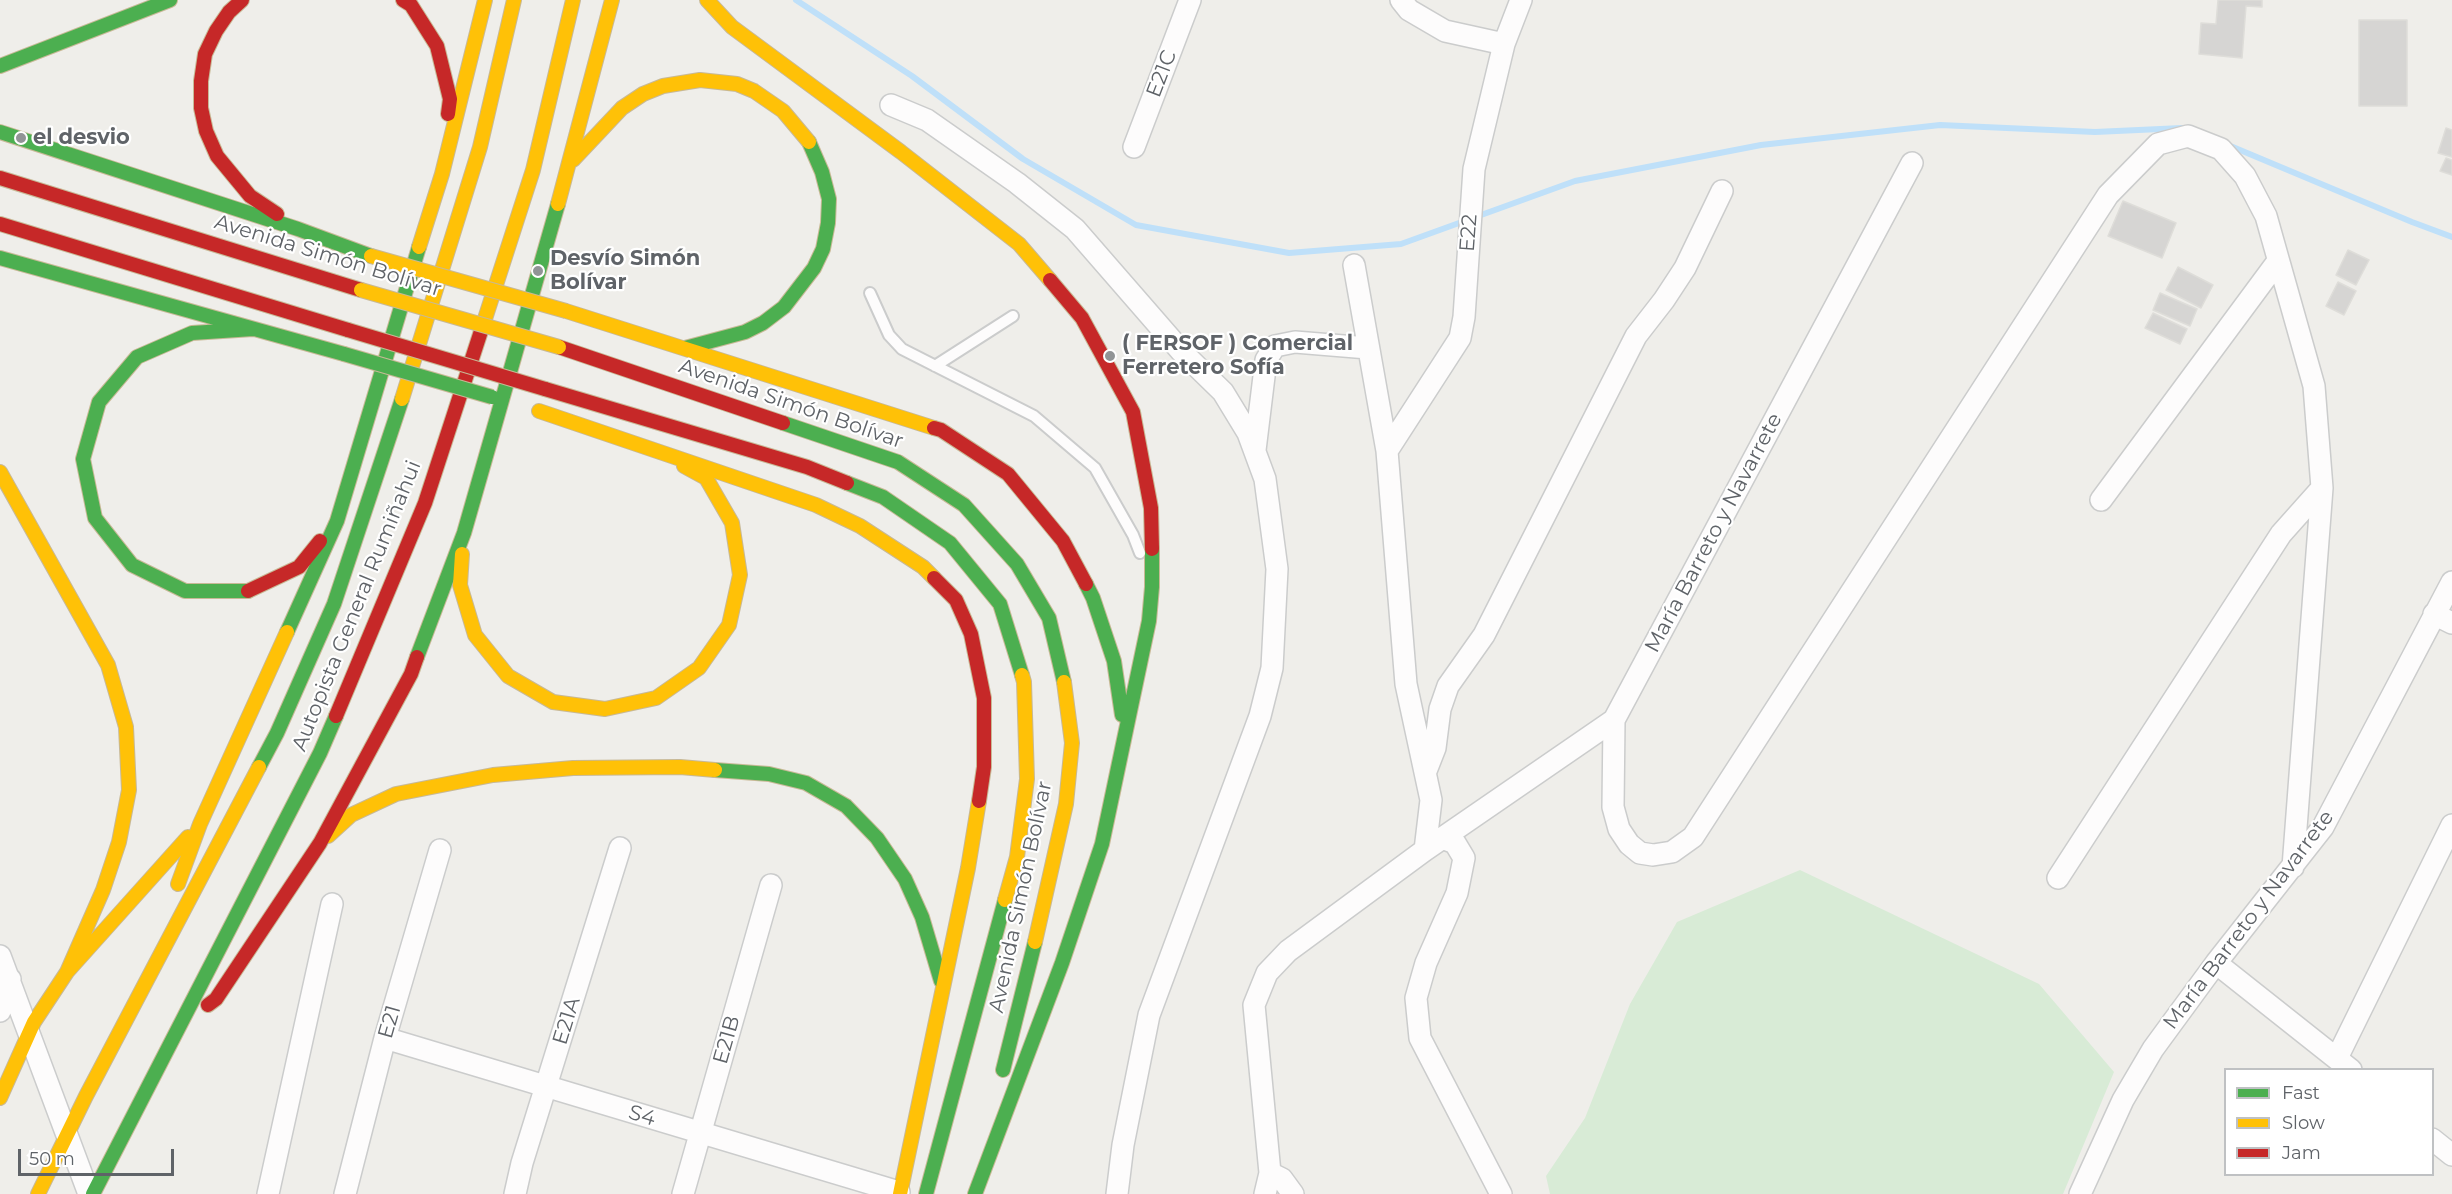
<!DOCTYPE html>
<meta charset="utf-8">
<style>
body{margin:0}
#map{position:relative;width:2452px;height:1194px;overflow:hidden;background:#efeeea;font-family:Montserrat,sans-serif}
canvas{display:block}
.legend{position:absolute;left:2224px;top:1068px;width:210px;height:108px;box-sizing:border-box;background:#fff;border:2px solid #bfc1c3;margin:0;padding:8px 10px;list-style:none;font-size:18px;color:#5f6368}
.legend li{display:flex;align-items:center;gap:12px;height:30px}
.legend b{width:30px;border:2px solid #bfc1c3}
.scale{position:absolute;left:18px;top:1149px;width:156px;height:27px;box-sizing:border-box;border:3px solid #5f6368;border-top:0;padding-left:8px;font-size:18px;line-height:21px;white-space:nowrap;color:#5f6368;-webkit-text-stroke:4px #fff;paint-order:stroke}
</style>
<div id="map">
<canvas width="2452" height="1194"></canvas>
<ul class="legend">
<li><b style="height:8px;background:#4caf50"></b>Fast</li>
<li><b style="height:8px;background:#ffc107"></b>Slow</li>
<li><b style="height:8px;background:#c62828"></b>Jam</li>
</ul>
<div class="scale">50 m</div>
</div>
<script>
const c = document.querySelector('canvas').getContext('2d');
c.lineJoin = 'round';
function fill(path, color) { c.fillStyle = color; c.fill(path, 'evenodd'); }
const poly = rows => new Path2D(rows.map(r => 'M' + r).join(''));
function strokePath(path, color, width, dash) { c.strokeStyle = color; c.lineWidth = width; c.lineCap = dash ? 'butt' : 'round'; c.setLineDash(dash || []); c.stroke(path); }
function label(font, color, halo, rows, align = 'center') {
  c.font = font + ' Montserrat,sans-serif'; c.lineWidth = 4.5; c.setLineDash([]); c.textBaseline = 'middle'; c.strokeStyle = halo; c.fillStyle = color; for (const [text, x, y, turn = 0] of rows) {
    c.save(); c.translate(x, y); c.rotate((+turn || 0) * Math.PI / 180); c.textAlign = isNaN(turn) ? turn : align; if (halo) c.strokeText(text, 0, 0); c.fillText(text, 0, 0); c.restore();
  }
}
fill(poly([
 [1800,870,2039,984,2114,1072,2063,1194,1550,1194,1546,1176,1585,1118,1630,1004,1677,922]
]), '#d8ebd6');
strokePath(poly([
 [796,0,912,76,1023,159,1136,225,1289,253,1401,244,1575,181,1761,145,1940,125,2095,132,2182,128],
 [2228,145,2412,222,2452,237]
]), '#bfe0f9', 6);
const building = poly([
 [2218,0,2262,0,2262,7,2246,6,2242,58,2199,54,2201,23,2216,24,2218,0],
 [2359,20,2407,20,2407,106,2359,106,2359,20],
 [2446,128,2452,130,2452,157,2438,153,2446,128],
 [2446,158,2452,160,2452,175,2440,171,2446,158],
 [2123,201,2176,223,2162,258,2108,236,2123,201],
 [2348,250,2369,260,2356,285,2336,275,2348,250],
 [2178,267,2213,285,2201,308,2166,290,2178,267],
 [2338,282,2356,291,2344,315,2326,306,2338,282],
 [2160,293,2197,309,2190,326,2153,310,2160,293],
 [2153,313,2187,329,2180,344,2145,328,2153,313]
]);
fill(building, '#d6d5d3');
strokePath(building, '#deddd9', 1.5);
const lane = poly([
 [870,293,889,335,902,349,1034,416,1095,468,1133,535,1140,553],
 [935,366,1013,316]
]);
const street = poly([
 [1401,0,1409,10,1445,31,1504,44],
 [891,105,927,120,1017,183,1075,229,1182,352,1223,392,1248,433,1265,479,1277,569,1272,668,1260,716,1149,1015,1123,1145,1117,1194],
 [1134,147,1190,0],
 [1354,265,1387,451,1406,684,1431,800,1425,850],
 [1255,450,1266,360,1275,346,1295,342,1368,348],
 [1387,451,1460,338,1464,317,1474,169,1504,44,1521,0],
 [2101,500,2278,261],
 [2434,614,2452,623],
 [1614,720,1613,807,1619,829,1629,844,1640,853,1653,855,1672,852,1693,837,2108,195,2158,144,2188,136,2221,149,2245,176,2266,216,2314,386,2322,488,2293,867],
 [1426,771,1435,748,1440,709,1448,686,1484,635,1636,336,1664,300,1685,268,1722,191],
 [1442,838,1455,843,1464,858,1457,893,1426,963,1416,998,1420,1038,1501,1194],
 [2058,878,2281,534,2322,488],
 [0,956,89,1194],
 [2216,963,2351,1070],
 [0,1011,10,979],
 [385,1038,899,1192],
 [2337,1058,2452,825],
 [2432,1139,2452,1155],
 [1270,1173,1282,1179,1293,1194],
 [268,1194,332,904],
 [345,1194,385,1038,440,850],
 [515,1194,522,1163,620,848],
 [683,1194,771,885],
 [1265,1194,1270,1173,1254,1005,1267,973,1288,951,1425,850,1614,720,1912,163],
 [2080,1194,2123,1100,2153,1049,2216,963,2323,827,2452,582]
]);
const fast = poly([
 [0,66,170,0],
 [0,132,298,229,371,256],
 [0,258,344,354],
 [685,348,745,332,763,323,784,307,814,268,823,249,828,223,829,199,822,172,809,142],
 [783,423,898,462,964,505,1017,564,1049,618,1064,682],
 [847,483,883,497,950,543,1000,604,1022,675],
 [1086,584,1093,598,1114,661,1122,715],
 [248,591,185,591,132,565,95,518,83,459,99,402,137,357,192,333,253,329],
 [287,632,337,521,419,247],
 [417,657,464,533,558,204],
 [259,767,277,733,334,604,402,399],
 [715,770,769,774,806,783,846,806,877,838,905,879,922,917,941,981],
 [1003,1070,1035,942],
 [93,1194,320,753,336,716],
 [926,1194,1005,900],
 [975,1194,1062,963,1102,844,1149,621,1152,587,1152,549]
]);
const slow = poly([
 [707,0,732,27,901,152,1019,244,1050,280],
 [573,160,622,108,643,94,663,86,700,80,737,84,754,91,783,111,809,142],
 [558,204,612,0],
 [419,247,442,174,485,0],
 [566,311,934,428],
 [483,325,533,170,573,0],
 [402,399,480,147,514,0],
 [539,411,816,505,860,526,923,567,934,578],
 [0,472,108,665,126,727,129,790,119,842,103,890,67,972],
 [462,554,460,585,475,635,508,676,553,702,605,709,656,698,699,668,729,625,740,575,732,523,706,478,684,466],
 [328,836,351,815,396,794,493,775,573,768,680,767,715,770],
 [178,884,200,824,287,632],
 [1005,900,1017,857,1027,779,1024,682,1022,675],
 [1035,942,1066,804,1072,743,1064,682],
 [0,1098,34,1022,67,972,188,837],
 [38,1194,86,1096,259,767],
 [900,1194,968,868,979,801]
]);
const jam = poly([
 [242,0,229,12,216,31,205,54,201,81,201,108,206,131,217,156,250,196,277,214],
 [403,0,411,5,437,46,450,99,448,114],
 [0,178,361,290],
 [0,224,348,330],
 [1050,280,1082,318,1133,412,1151,508,1152,549],
 [559,347,783,423],
 [545,389,807,467,847,483],
 [934,428,941,430,1008,474,1063,541,1086,584],
 [934,578,956,600,971,634,984,698,984,767,979,801],
 [248,591,299,567,320,541],
 [336,716,425,503,483,325],
 [208,1005,216,999,320,843,411,674,417,657]
]);
strokePath(lane, '#cbcccc', 14);
strokePath(street, '#cbcccc', 24);
strokePath(fast, '#c8b996', 16);
strokePath(slow, '#c8b996', 16);
strokePath(jam, '#c8b996', 16);
strokePath(lane, '#fdfcfc', 10);
strokePath(street, '#fdfcfc', 21);
strokePath(fast, '#4caf50', 14);
strokePath(slow, '#ffc107', 14);
strokePath(jam, '#c62828', 14);
const fastBridge = poly([
 [344,354,492,397]
]);
const slowBridge = poly([
 [371,256,566,311],
 [361,290,559,347]
]);
const jamBridge = poly([
 [348,330,545,389]
]);
strokePath(fastBridge, '#c8b996', 16, []);
strokePath(slowBridge, '#c8b996', 16, []);
strokePath(jamBridge, '#c8b996', 16, []);
strokePath(fastBridge, '#4caf50', 14);
strokePath(slowBridge, '#ffc107', 14);
strokePath(jamBridge, '#c62828', 14);
for (const [x, y, r, color] of [
 [21,138,6,"#919496"],
 [538,271,6,"#919496"],
 [1110,356,6,"#919496"]
]) { const dot = new Path2D(); dot.arc(x, y, r, 0, 2 * Math.PI); c.fillStyle = color; c.fill(dot); strokePath(dot, '#fff', 2); }
label('21px', '#5f6368', '#fff', [
 ["E21C",1162,74,-69],
 ["E22",1469,233,-86],
 ["Avenida Simón Bolívar",328,256,17],
 ["Avenida Simón Bolívar",791,404,19],
 ["María Barreto y Navarrete",1714,533,-62],
 ["Autopista General Rumiñahui",357,606,-68],
 ["Avenida Simón Bolívar",1021,897,-78],
 ["María Barreto y Navarrete",2249,920,-53],
 ["E21A",567,1021,-73],
 ["E21",390,1022,-74],
 ["E21B",727,1040,-74],
 ["S4",642,1116,17]
]);
label('bold 21px', '#5f6368', '#fff', [
 ["el desvio",33,138],
 ["Desvío Simón",550,259],
 ["Bolívar",550,283],
 ["( FERSOF ) Comercial",1122,344],
 ["Ferretero Sofía",1122,368]
], 'left');
</script>
